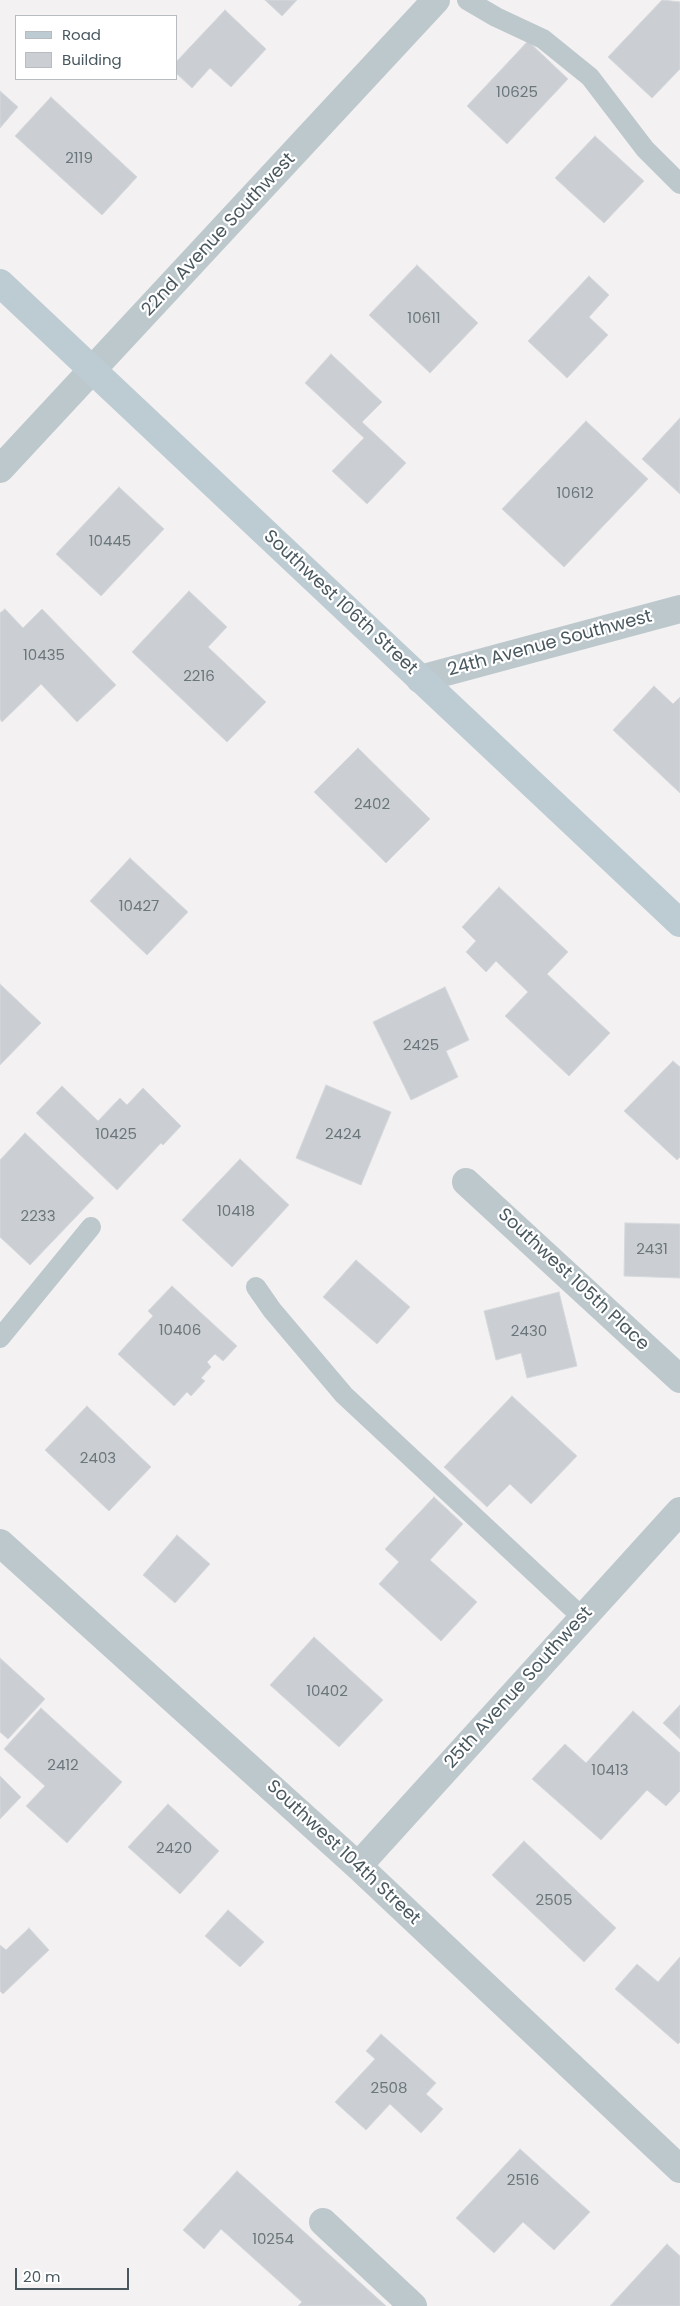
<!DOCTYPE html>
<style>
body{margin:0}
#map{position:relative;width:680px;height:2306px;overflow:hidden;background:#f3f1f1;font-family:Poppins,sans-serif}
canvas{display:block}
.legend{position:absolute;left:15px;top:15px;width:162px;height:65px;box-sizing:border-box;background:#fff;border:1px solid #b6bcbf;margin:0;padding:6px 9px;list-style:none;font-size:15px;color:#49585f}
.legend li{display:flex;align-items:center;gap:10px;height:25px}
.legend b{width:25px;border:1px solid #b6bcbf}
.scale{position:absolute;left:15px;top:2268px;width:114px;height:22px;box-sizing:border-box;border:2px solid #49585f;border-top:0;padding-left:6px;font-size:15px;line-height:18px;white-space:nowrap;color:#49585f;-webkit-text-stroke:4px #fff;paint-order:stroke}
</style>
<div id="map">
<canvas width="680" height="2306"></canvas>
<ul class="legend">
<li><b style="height:6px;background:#bdcbd2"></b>Road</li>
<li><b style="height:14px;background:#cbcfd3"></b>Building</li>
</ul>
<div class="scale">20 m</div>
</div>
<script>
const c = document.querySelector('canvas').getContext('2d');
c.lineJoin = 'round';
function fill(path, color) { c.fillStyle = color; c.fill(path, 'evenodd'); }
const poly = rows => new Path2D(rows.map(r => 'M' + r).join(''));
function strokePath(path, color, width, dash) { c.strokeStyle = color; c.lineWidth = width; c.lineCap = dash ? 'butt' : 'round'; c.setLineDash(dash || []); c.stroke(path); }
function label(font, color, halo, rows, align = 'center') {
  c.font = font + ' Poppins,sans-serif'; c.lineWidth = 4.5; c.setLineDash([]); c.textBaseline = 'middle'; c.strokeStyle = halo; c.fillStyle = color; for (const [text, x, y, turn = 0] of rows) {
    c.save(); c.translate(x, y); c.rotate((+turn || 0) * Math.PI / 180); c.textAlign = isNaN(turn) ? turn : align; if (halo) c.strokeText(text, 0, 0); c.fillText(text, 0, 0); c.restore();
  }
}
const building = poly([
 [265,0,297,0,282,16,265,0],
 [662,0,680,2,680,69,652,98,608,57,662,0],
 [225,10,266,49,231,87,210,68,192,88,176,73,176,62,225,10],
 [528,41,568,79,507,144,467,106,528,41],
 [0,91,18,107,0,128,0,91],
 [51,97,137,177,102,215,15,136,51,97],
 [595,136,644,181,604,223,555,178,595,136],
 [417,265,478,323,430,373,369,315,417,265],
 [589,276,609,295,589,317,608,335,567,378,528,341,589,276],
 [331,354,382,402,362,422,406,463,367,504,332,471,364,438,305,383,331,354],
 [680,418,680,494,642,459,680,418],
 [586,421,648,479,564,567,502,509,586,421],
 [119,487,164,529,101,596,56,554,119,487],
 [189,591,227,627,208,647,266,702,227,742,132,652,189,591],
 [5,609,23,628,42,609,116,685,77,722,41,684,2,722,0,719,0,613,5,609],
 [654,686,673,704,680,697,680,793,613,730,654,686],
 [358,748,430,819,386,863,314,792,358,748],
 [130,858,188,912,147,955,90,901,130,858],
 [499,887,568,952,547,974,610,1033,569,1076,505,1016,528,992,496,961,486,972,466,952,476,941,462,927,499,887],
 [0,984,41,1023,0,1065,0,984],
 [445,987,469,1040,446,1051,458,1077,411,1100,373,1022,445,987],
 [673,1061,680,1067,680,1157,677,1160,624,1111,673,1061],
 [326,1085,391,1112,361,1185,296,1158,326,1085],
 [62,1086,98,1121,120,1098,127,1105,143,1088,181,1126,163,1145,161,1143,117,1190,36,1113,62,1086],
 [25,1133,94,1198,30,1265,0,1237,0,1160,25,1133],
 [240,1159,289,1205,232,1267,182,1220,240,1159],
 [625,1223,680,1224,680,1278,624,1276,625,1223],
 [356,1260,410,1307,377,1344,323,1297,356,1260],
 [172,1286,237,1346,223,1361,215,1354,207,1362,211,1367,201,1378,205,1381,191,1396,187,1392,174,1406,118,1354,153,1316,148,1311,172,1286],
 [559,1292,577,1366,527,1378,521,1353,496,1360,484,1311,559,1292],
 [512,1396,577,1456,531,1504,510,1484,487,1507,444,1467,512,1396],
 [87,1406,151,1467,109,1511,45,1450,87,1406],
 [434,1497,463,1524,430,1560,477,1602,441,1641,379,1584,399,1562,385,1549,434,1497],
 [177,1535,210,1564,175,1603,143,1575,177,1535],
 [314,1637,383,1700,339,1747,270,1685,314,1637],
 [0,1658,45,1699,8,1739,0,1732,0,1658],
 [680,1705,680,1739,663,1723,680,1705],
 [41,1708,122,1782,67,1843,26,1806,45,1786,4,1749,41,1708],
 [633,1711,680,1753,680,1791,666,1806,647,1790,601,1840,532,1779,565,1744,586,1763,633,1711],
 [0,1776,21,1797,0,1819,0,1776],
 [168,1804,219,1851,180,1894,128,1847,168,1804],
 [524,1841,616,1928,584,1962,492,1875,524,1841],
 [228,1910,264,1942,240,1967,205,1936,228,1910],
 [29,1928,49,1950,3,1994,0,1991,0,1945,6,1950,29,1928],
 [680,1957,680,2042,678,2044,615,1989,637,1964,658,1982,680,1957],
 [381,2034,436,2083,426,2094,443,2109,421,2133,390,2104,366,2130,335,2102,375,2059,366,2051,381,2034],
 [520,2149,590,2212,554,2250,523,2222,494,2253,456,2218,520,2149],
 [237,2171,386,2306,298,2306,302,2302,221,2229,204,2249,183,2230,237,2171],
 [667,2244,680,2256,680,2306,610,2306,667,2244]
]);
fill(building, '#cbcfd3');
strokePath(building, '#d5d8dc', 1);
strokePath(poly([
 [467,0,496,17,543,39,590,77,645,149,680,184],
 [256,1287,272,1310,344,1395,583,1618],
 [0,1338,91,1227]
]), '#bdc8cd', 20);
strokePath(poly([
 [0,469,436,0],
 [420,679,680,609],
 [466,1182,680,1379],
 [0,1543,358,1866,680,2169],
 [358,1866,680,1511],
 [323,2222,413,2306]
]), '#bdc8cd', 28);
strokePath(poly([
 [0,283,680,923]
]), '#bdcbd2', 28);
label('15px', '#6a767c', null, [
 ["10625",517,93],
 ["2119",79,159],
 ["10611",424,319],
 ["10612",575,494],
 ["10445",110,542],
 ["10435",44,656],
 ["2216",199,677],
 ["2402",372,805],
 ["10427",139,907],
 ["2425",421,1046],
 ["10425",116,1135],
 ["2424",343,1135],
 ["10418",236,1212],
 ["2233",38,1217],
 ["2431",652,1250],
 ["10406",180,1331],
 ["2430",529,1332],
 ["2403",98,1459],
 ["10402",327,1692],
 ["2412",63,1766],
 ["10413",610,1771],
 ["2420",174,1849],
 ["2505",554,1901],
 ["2508",389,2089],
 ["2516",523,2181],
 ["10254",273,2240]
]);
label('18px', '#49585f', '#fff', [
 ["22nd Avenue Southwest",219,235,-47],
 ["Southwest 106th Street",340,603,43],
 ["24th Avenue Southwest",550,644,-15],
 ["Southwest 105th Place",573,1280,43],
 ["25th Avenue Southwest",519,1688,-48],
 ["Southwest 104th Street",343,1853,43]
]);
</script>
